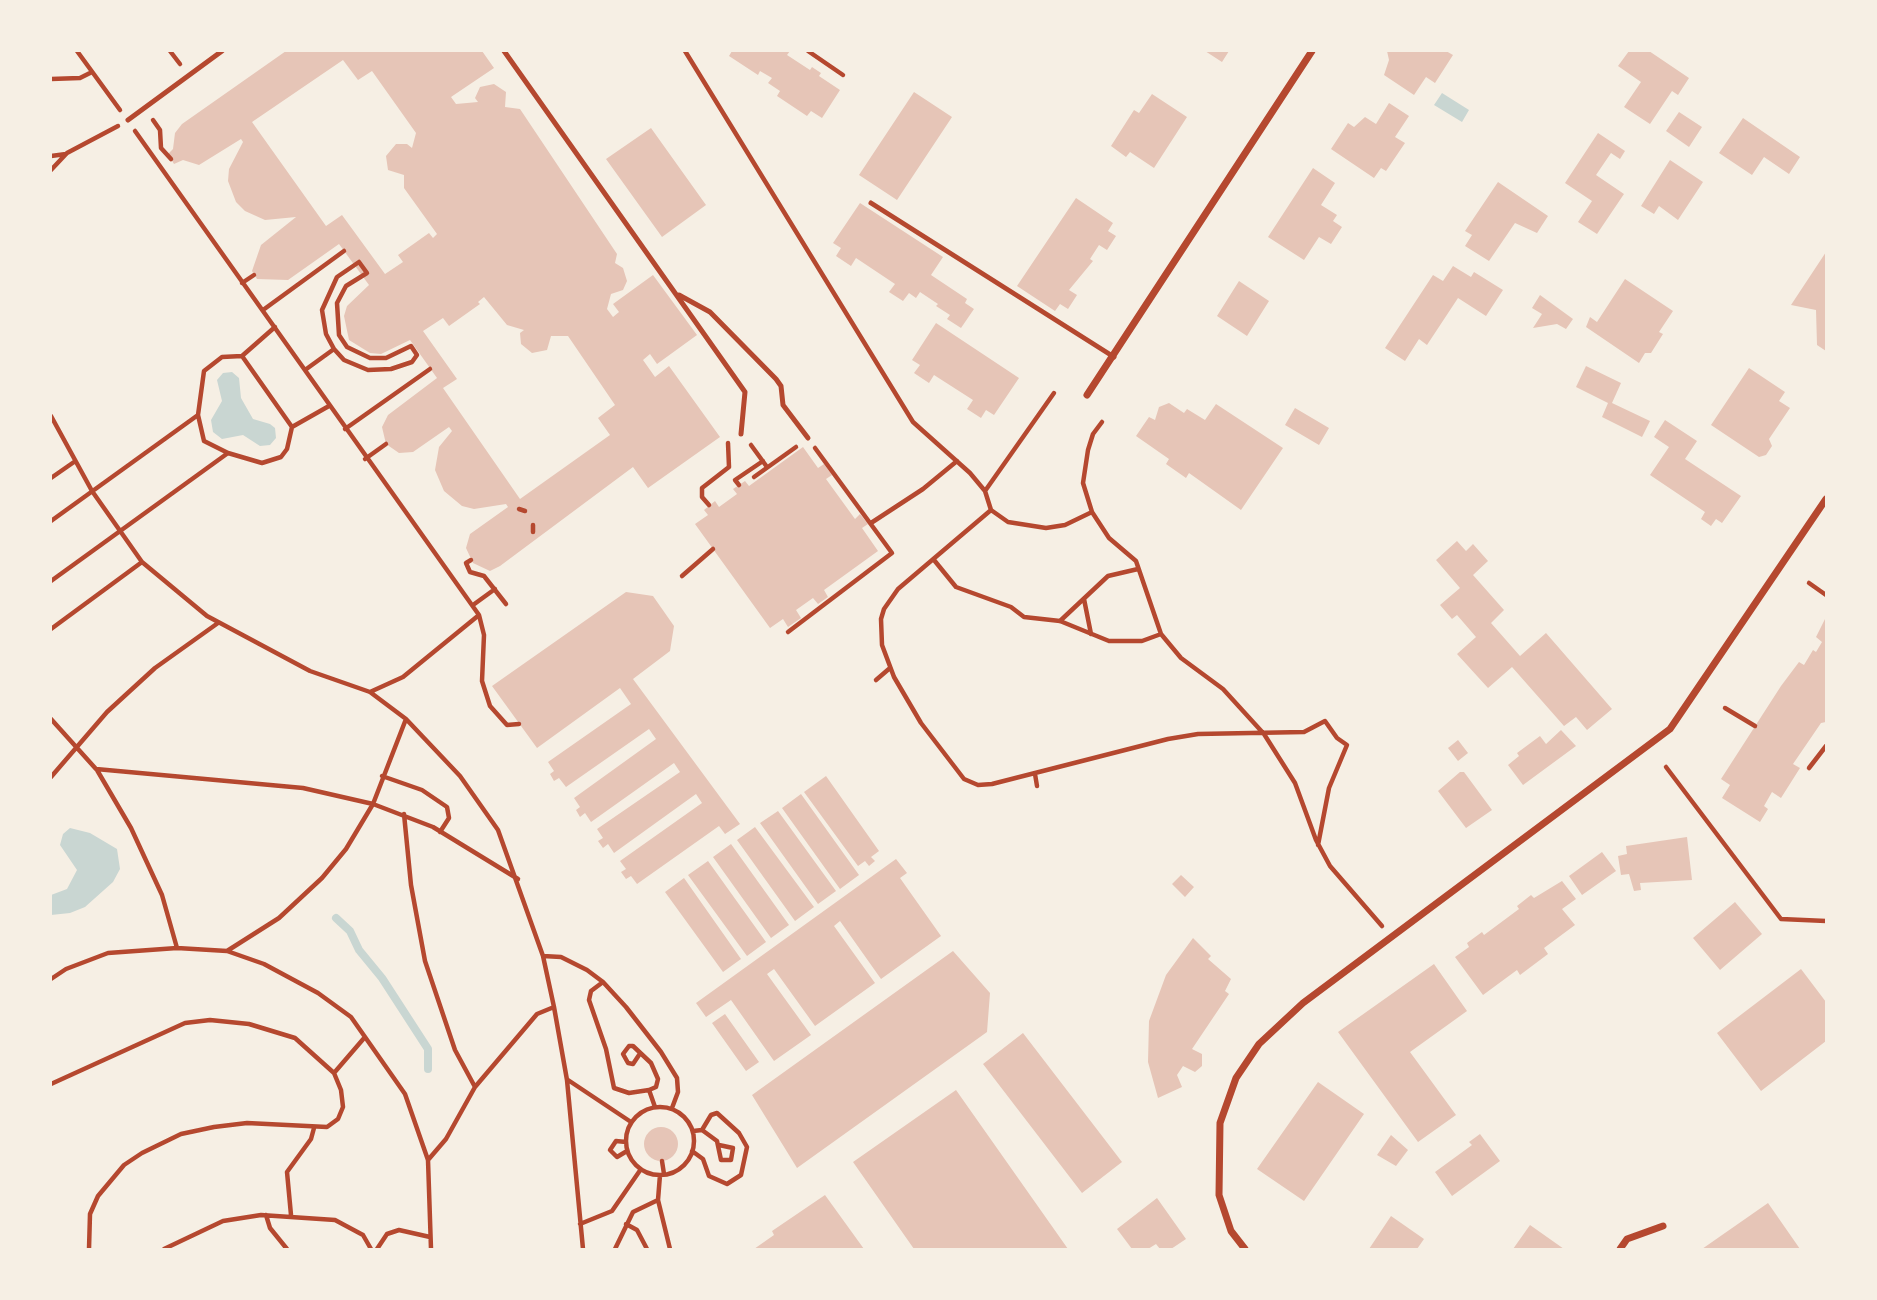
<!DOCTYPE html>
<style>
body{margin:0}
#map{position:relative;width:1877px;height:1300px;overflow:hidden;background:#f6efe4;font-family:"Playfair Display",serif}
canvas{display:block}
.frame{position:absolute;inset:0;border:52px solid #f6efe4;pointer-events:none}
</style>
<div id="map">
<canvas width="1877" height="1300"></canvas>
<div class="frame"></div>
</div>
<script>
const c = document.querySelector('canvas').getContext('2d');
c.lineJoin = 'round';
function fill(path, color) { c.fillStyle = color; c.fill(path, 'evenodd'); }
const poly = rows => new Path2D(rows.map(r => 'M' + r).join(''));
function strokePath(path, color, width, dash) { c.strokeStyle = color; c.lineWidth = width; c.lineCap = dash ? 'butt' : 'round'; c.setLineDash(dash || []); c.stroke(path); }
fill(poly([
 [1442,93,1469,110,1462,122,1434,105],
 [232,372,239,378,241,398,253,419,270,424,275,428,276,438,270,445,260,446,243,435,222,439,213,432,211,420,222,401,217,380,223,373],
 [70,828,90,833,117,849,120,869,113,882,85,907,70,913,51,915,51,895,67,889,77,870,60,845,63,834]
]), '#c9d6d2');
strokePath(poly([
 [336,918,350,931,359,950,382,978,428,1049,428,1069]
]), '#c9d6d2', 8);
fill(poly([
 [286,51,482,51,494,68,451,97,456,104,478,102,475,98,480,87,494,84,506,92,505,107,520,109,617,254,615,263,623,268,627,281,623,290,611,294,607,309,613,317,619,312,613,304,653,275,697,335,657,364,650,354,643,360,655,377,669,366,720,437,648,488,633,467,500,566,490,571,473,563,466,548,470,534,508,507,506,504,474,509,462,506,444,491,435,470,439,447,452,431,449,427,413,452,399,453,386,444,382,427,388,415,437,378,410,340,381,354,370,353,349,340,344,316,347,306,369,285,339,244,288,280,257,279,252,271,261,245,296,217,265,220,245,211,236,202,228,181,229,169,243,142,241,139,199,165,183,160,174,164,168,154,173,149,175,133,182,124],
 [343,60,358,80,372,71,416,133,412,148,407,144,396,144,386,156,388,170,404,175,404,188,437,234,433,238,429,233,398,255,403,262,385,274,342,215,326,226,252,122],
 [484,297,507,325,524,330,520,333,521,344,532,353,547,350,551,336,568,336,615,405,598,418,610,435,520,499,443,388,457,379,423,331,443,318,449,326,480,304,478,302],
 [732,51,790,51,787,55,810,70,812,67,821,73,819,76,840,90,822,118,811,111,807,116,777,96,780,91,768,83,772,78,760,71,758,75,729,56],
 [1205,51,1229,51,1222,62],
 [1387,51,1446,51,1453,55,1435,83,1426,77,1414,95,1384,75,1389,60],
 [1629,51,1649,51,1689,78,1678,95,1672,91,1650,124,1624,107,1641,82,1618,66],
 [914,92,952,117,897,200,859,175],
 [1152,94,1187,117,1154,168,1130,152,1126,157,1111,146,1134,110,1139,113],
 [1389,103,1409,116,1395,137,1405,143,1386,171,1381,168,1374,178,1331,149,1348,123,1354,127,1365,117,1376,124],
 [1679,112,1702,127,1689,147,1666,131],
 [1743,118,1800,157,1789,174,1764,157,1752,175,1719,153],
 [651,128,706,205,662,237,606,159],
 [1598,133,1625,151,1620,159,1611,153,1596,175,1624,194,1597,234,1578,222,1592,201,1565,183],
 [1670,160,1703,182,1678,220,1659,206,1654,214,1641,206],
 [1313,168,1335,183,1321,205,1337,215,1333,221,1342,227,1331,244,1319,237,1304,260,1268,237],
 [1498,182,1548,216,1537,233,1515,223,1489,261,1465,246,1472,235,1465,231],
 [1076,198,1113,223,1108,231,1116,236,1107,250,1099,245,1090,259,1093,261,1069,290,1077,295,1068,309,1060,304,1055,311,1017,286],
 [860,203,943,257,931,275,967,299,965,303,974,309,961,328,947,319,950,315,936,306,938,304,920,292,916,298,909,293,903,301,889,292,895,284,856,258,851,266,836,256,841,248,833,243],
 [1826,252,1826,351,1817,345,1816,310,1791,305],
 [1453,266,1471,277,1474,272,1503,290,1486,316,1458,298,1427,345,1419,339,1405,361,1385,348,1433,275,1443,281],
 [1625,279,1673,311,1659,332,1663,334,1651,353,1645,353,1639,363,1586,327,1590,317,1597,322],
 [1239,281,1269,301,1247,336,1217,316],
 [1540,295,1573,319,1566,329,1557,324,1533,328,1542,314,1532,308],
 [936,323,1019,378,994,415,986,410,981,418,967,409,973,400,934,375,929,383,914,373,920,365,912,360],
 [1586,366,1621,383,1612,403,1650,421,1642,437,1602,417,1608,403,1576,387],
 [1749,368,1785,392,1779,401,1790,408,1769,439,1772,446,1766,455,1759,457,1711,425],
 [1169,403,1184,413,1187,409,1205,420,1216,404,1283,448,1241,510,1189,473,1186,478,1166,464,1169,459,1136,436,1149,417,1155,420,1159,407],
 [1295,408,1329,428,1319,445,1285,425],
 [1665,420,1697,441,1685,459,1741,496,1722,523,1716,519,1711,526,1701,519,1705,512,1650,475,1669,447,1654,437],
 [803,447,818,468,824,464,832,475,826,479,855,519,860,514,868,524,862,528,878,551,824,590,828,597,818,604,813,598,796,610,801,618,788,627,783,619,770,628,695,524,708,515,704,510,715,501,719,507,737,494,733,489,745,481,749,486],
 [1457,541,1466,551,1473,544,1488,561,1473,575,1504,610,1491,623,1520,656,1546,633,1612,709,1587,730,1576,717,1564,726,1512,667,1488,688,1457,654,1476,637,1457,615,1452,619,1440,605,1460,588,1436,560],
 [626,592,653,596,674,626,670,651,633,679,740,824,725,834,719,826,637,884,631,876,626,879,621,872,626,869,620,861,702,803,696,794,614,853,608,844,603,848,598,841,603,838,597,829,680,772,674,763,591,822,585,813,580,817,576,810,580,807,574,798,656,739,649,729,566,787,559,778,554,781,550,774,554,771,548,762,631,704,620,688,537,748,492,686],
 [1826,617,1826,722,1821,723,1793,764,1800,768,1781,798,1772,792,1764,806,1768,809,1760,822,1722,798,1730,785,1721,779,1781,686,1799,662,1804,665,1813,650,1816,652,1822,642,1816,637],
 [1561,730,1576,746,1523,785,1508,765,1519,756,1517,753,1540,736,1546,744],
 [1458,740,1468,753,1458,761,1448,748],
 [1460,772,1464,772,1492,810,1466,828,1438,791],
 [826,776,879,851,871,857,875,861,869,866,865,861,858,866,804,792],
 [801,794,859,875,840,889,782,808],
 [778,811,836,891,818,904,760,823],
 [755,827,814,907,795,921,737,840],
 [1687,837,1692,880,1640,883,1641,890,1634,891,1629,874,1621,875,1618,856,1627,854,1626,846],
 [731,844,789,925,771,938,713,857],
 [1602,852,1616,871,1582,895,1569,876],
 [896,859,907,873,900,878,941,936,881,979,840,921,834,926,875,983,815,1026,774,969,767,974,811,1035,774,1061,731,1000,706,1017,696,1003],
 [708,861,766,942,747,956,688,875],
 [1181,875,1194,887,1185,897,1172,884],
 [684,878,741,959,723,972,665,892],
 [1562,881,1576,899,1562,909,1575,925,1544,948,1548,954,1520,975,1517,970,1483,995,1455,957,1469,947,1467,943,1482,932,1484,935,1519,909,1517,906,1531,895,1534,898],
 [1735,902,1762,934,1720,970,1693,938],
 [1193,938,1211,956,1208,959,1231,979,1225,991,1229,994,1192,1049,1202,1054,1202,1066,1195,1072,1183,1066,1177,1075,1182,1087,1158,1098,1148,1062,1149,1021,1166,975],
 [953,951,990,993,987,1032,797,1168,752,1095],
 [1434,964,1467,1011,1410,1052,1456,1115,1418,1142,1338,1032],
 [1801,969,1826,1002,1826,1041,1761,1091,1717,1033],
 [725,1014,759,1062,746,1071,712,1023],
 [1023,1033,1122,1162,1082,1193,983,1064],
 [1318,1082,1364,1114,1304,1201,1257,1169],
 [956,1090,1068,1249,914,1249,853,1162],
 '644 1144a17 17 0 1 1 34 0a17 17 0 1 1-34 0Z',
 [1480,1134,1500,1161,1452,1196,1435,1172,1472,1145,1469,1142],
 [1391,1135,1408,1150,1396,1166,1377,1155],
 [825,1195,864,1249,754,1249,774,1235,772,1231],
 [1157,1198,1186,1239,1171,1249,1160,1249,1156,1244,1148,1249,1132,1249,1117,1229],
 [1768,1203,1800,1249,1702,1249],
 [1391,1216,1424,1239,1417,1249,1369,1249],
 [1530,1225,1564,1249,1513,1249]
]), '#e6c5b7');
strokePath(poly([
 [77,51,120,110],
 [170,51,180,64],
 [685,51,913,422,970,473,985,491,991,510,1008,522,1046,528,1065,525,1092,512],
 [808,51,843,75],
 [51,79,80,78,92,72],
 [153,120,160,130,161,148,171,159],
 [135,131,479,615,403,677,370,692],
 [51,156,66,154],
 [51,170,67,153,118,126],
 [359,262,367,273,346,286,337,303,339,335,347,347,370,358,386,358,411,346,417,355,412,362,391,369,368,370,344,360,334,349,326,334,322,310,337,277,359,262],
 [242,283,254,275],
 [263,310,344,251],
 [242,356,292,427],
 [305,370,334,349],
 [198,415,204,441,228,453],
 [51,416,92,491,142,562,207,616,310,671,370,692,406,719,460,776,498,830,543,956,554,1007,567,1080,583,1249],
 [1102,422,1093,434,1088,450,1083,483,1092,512,1109,538,1136,561,1161,634,1181,658,1223,689,1264,734,1295,783,1316,840,1330,866,1382,926],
 [345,429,430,369],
 [751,445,767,467],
 [365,459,386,444],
 [754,477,796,447],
 [51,478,74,462],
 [739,485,735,480,763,461],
 [985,491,1054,393],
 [709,505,702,497,702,488,729,467,728,443],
 [519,509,525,511],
 [991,510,898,589,884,609,881,619,882,645,894,677,921,723,964,779,978,785,992,784,1168,739,1198,734,1304,732,1325,721,1337,738,1347,745,1329,788,1318,845],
 [51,521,198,415,204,371,222,357,242,356,275,327],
 [871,523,923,489,957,461],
 [533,525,533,532],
 [471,560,466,563,470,572,484,576,506,604],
 [934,560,956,587,1011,607,1024,617,1060,621,1109,641,1142,641,1161,634],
 [682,576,713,549],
 [51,581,228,453,262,463,281,457,287,449,292,427,329,406],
 [1809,583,1826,595],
 [1084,599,1091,634],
 [473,605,495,589],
 [479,615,484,635,482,681,490,706,507,725,519,724],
 [1060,621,1108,576,1138,569],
 [51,629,142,562],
 [788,632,892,553,815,448],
 [876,680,890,668],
 [1725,708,1755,726],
 [51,719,96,769,303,788,373,804,433,827,518,879],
 [1666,767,1781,919,1826,921],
 [1809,768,1826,746],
 [97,770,131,828,162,895,177,948],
 [1035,774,1037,786],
 [382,776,422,790,447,807,449,818,440,832],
 [51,777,107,712,155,668,218,623],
 [404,814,411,885,425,961,455,1050,475,1087],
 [227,951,279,918,322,878,346,849,373,804,406,719],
 [543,956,561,957,587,970,603,982,626,1007,661,1052,677,1078,678,1092,672,1108],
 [51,979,66,969,108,953,177,948,227,951,264,964,318,993,351,1017,405,1094,428,1160,431,1249],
 [603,982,591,991,589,1000,606,1049,614,1088,629,1093,649,1090,655,1107],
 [639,1055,633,1064,628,1063,623,1054,629,1046,633,1046,651,1063,658,1079,656,1087,649,1090],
 [334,1073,365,1037],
 [568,1080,631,1122],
 [51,1084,185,1023,210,1020,249,1024,295,1038,334,1073,341,1090,343,1107,338,1119,327,1127,247,1123,214,1127,181,1134,142,1153,124,1165,98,1196,90,1214,89,1249],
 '626 1141a34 34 0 1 1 68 0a34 34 0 1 1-68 0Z',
 [702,1130,717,1141,721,1160,731,1160,733,1148,719,1145],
 [626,1142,616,1141,610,1150,617,1157,627,1151],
 [692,1151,703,1159,709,1176,727,1184,741,1175,747,1147,739,1133,717,1113,711,1115,702,1130,693,1131],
 [428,1160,446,1139,475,1087,537,1014,554,1007],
 [662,1161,664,1174],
 [658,1200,670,1249],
 [266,1215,270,1228,287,1249],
 [291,1215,287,1172,311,1139,314,1128],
 [580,1224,612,1211,641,1169],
 [626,1224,637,1230,647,1249],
 [164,1249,223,1221,261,1215,335,1220,363,1235,371,1249],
 [377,1249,387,1234,399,1230,430,1237],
 [615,1249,633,1212,658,1200,660,1175]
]), '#b5482f', 4.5);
strokePath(poly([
 [504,51,745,392,741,434],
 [128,120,222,51],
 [871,203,1114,357],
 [679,295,710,312,776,379,781,386,783,405,808,438]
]), '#b5482f', 5);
strokePath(poly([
 [1087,395,1312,51],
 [1245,1249,1231,1231,1219,1195,1220,1123,1236,1078,1259,1044,1303,1003,1670,729,1826,499],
 [1620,1249,1627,1239,1663,1226]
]), '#b5482f', 7);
</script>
